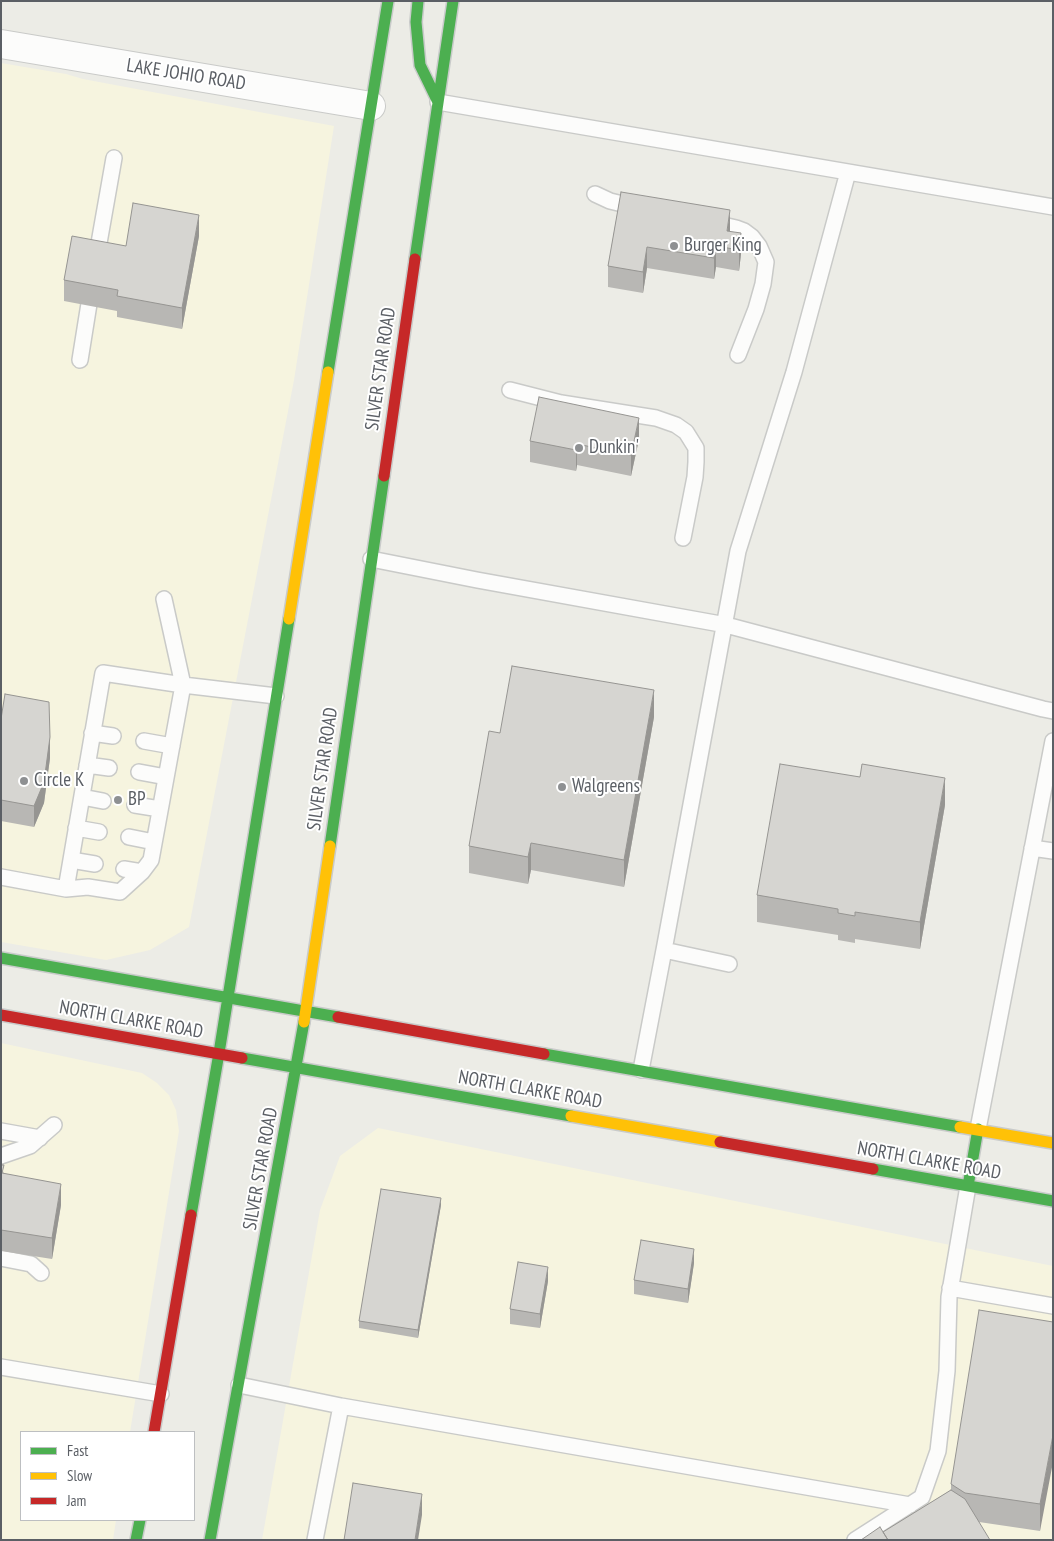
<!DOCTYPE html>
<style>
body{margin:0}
#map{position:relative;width:1054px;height:1541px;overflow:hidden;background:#ecece6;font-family:"PT Sans Narrow",sans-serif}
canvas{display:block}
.frame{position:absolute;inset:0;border:2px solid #5b5f65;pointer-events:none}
.legend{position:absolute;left:20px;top:1431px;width:175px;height:90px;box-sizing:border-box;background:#fff;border:1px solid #bdbfc1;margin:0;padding:6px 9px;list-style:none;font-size:15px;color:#5b5f65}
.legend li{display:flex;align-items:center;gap:10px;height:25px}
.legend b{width:25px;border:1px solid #bdbfc1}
</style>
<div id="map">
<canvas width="1054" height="1541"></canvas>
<div class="frame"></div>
<ul class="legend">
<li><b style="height:6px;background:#4caf50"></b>Fast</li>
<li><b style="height:6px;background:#ffc107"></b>Slow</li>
<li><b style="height:6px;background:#c62828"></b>Jam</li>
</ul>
</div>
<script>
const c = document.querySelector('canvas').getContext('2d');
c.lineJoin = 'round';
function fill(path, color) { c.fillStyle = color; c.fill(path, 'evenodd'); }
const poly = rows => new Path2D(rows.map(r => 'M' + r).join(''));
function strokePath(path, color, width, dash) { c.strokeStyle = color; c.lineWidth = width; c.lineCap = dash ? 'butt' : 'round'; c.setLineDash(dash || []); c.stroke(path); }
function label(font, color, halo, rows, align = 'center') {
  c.font = font + ' "PT Sans Narrow",sans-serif'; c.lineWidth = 4; c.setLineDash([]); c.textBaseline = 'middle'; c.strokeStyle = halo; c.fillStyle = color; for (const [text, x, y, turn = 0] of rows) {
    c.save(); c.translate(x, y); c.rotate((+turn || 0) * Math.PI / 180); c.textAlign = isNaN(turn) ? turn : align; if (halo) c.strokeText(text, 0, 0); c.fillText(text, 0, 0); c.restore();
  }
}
fill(poly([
 [1,63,66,74,83,79,334,126,294,380,189,927,150,950,106,960,1,942],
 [1,1043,142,1073,157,1083,169,1095,176,1110,179,1131,130,1432,21,1432,21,1520,116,1520,113,1540,1,1540],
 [378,1128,1053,1266,1053,1540,262,1540,320,1210,340,1156]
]), '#f6f4df');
const lane = poly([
 [438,102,1053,207],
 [595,194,610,201,639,208],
 [710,222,736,228,744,231,752,237,759,246,766,262,763,284,756,309,738,355],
 [96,260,114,158],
 [80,360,92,285],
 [510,390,561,403,656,418,676,425,686,432,696,448,696,462,695,477,683,538],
 [371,559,477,580,726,625,1043,709,1053,711],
 [92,733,113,736],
 [144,741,172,746],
 [87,765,109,768],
 [139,772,166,777],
 [82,797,103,801],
 [135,805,160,809],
 [76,828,99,832],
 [129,837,154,842],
 [1032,848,1053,851],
 [71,860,95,864],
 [124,869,142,872],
 [1,877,66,889,88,887,120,892,142,872,151,860,183,685,276,696],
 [66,889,103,673,183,685,164,599],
 [664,950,738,551,794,372,848,172],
 [641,1070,664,950,729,964],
 [978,1129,1053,741],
 [1,1131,40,1138],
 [1,1156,30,1146,54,1125],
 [1,1258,31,1264,41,1273],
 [950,1288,1053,1306],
 [1,1367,161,1394],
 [239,1385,341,1406,910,1505],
 [315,1540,341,1406],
 [855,1540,922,1497,938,1451,947,1371,949,1297,968,1186]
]);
const street = poly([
 [1,44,371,106]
]);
const fast = poly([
 [418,1,416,22,420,65,438,102],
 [415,259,453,1],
 [328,372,388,1],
 [330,846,384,476],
 [1,958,338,1017],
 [544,1054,960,1127],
 [242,1058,571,1116],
 [873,1169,1053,1201],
 [968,1186,978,1129],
 [191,1215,219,1053,289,619],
 [136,1540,140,1520],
 [210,1540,304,1022]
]);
const slow = poly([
 [289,619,328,372],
 [304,1022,330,846],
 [571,1116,720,1142],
 [960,1127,1053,1143]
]);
const jam = poly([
 [384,476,415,259],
 [1,1015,242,1058],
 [338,1017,544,1054],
 [720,1142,873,1169],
 [154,1432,191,1215]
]);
strokePath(lane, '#c9cac8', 18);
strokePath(street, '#c9cac8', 30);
strokePath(fast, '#c9cbca', 14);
strokePath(slow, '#c9cbca', 14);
strokePath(jam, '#c9cbca', 14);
strokePath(lane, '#fcfcfb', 15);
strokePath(street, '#fcfcfb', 28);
strokePath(fast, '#4caf50', 11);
strokePath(slow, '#ffc107', 11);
strokePath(jam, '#c62828', 11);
fill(poly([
 [621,192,730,231,741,254,739,271,716,267,714,279,647,268,643,293,608,287,608,266],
 [199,236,182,329,117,317,117,311,64,301,64,280,126,246],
 [639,439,631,476,577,465,576,471,530,462,530,441],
 [654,717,624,887,531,870,528,884,469,873,469,846,500,733],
 [1,719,50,758,44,803,34,827,1,821],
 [945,805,920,949,855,939,855,943,838,940,838,935,757,922,757,895],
 [1,1165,4,1174,61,1205,52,1259,1,1251],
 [441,1205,418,1338,359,1328,359,1321],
 [694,1263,688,1303,634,1294,634,1280],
 [548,1281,540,1328,510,1324,510,1309],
 [1053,1322,1040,1531,979,1522,883,1532,951,1490,951,1484]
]), '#b8b7b4');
fill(poly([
 [730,210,730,231,727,231],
 [199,215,199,236,182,329,182,308],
 [741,233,741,254,739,271,739,250],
 [716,246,716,267,714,279,714,258],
 [647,247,647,268,643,293,643,272],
 [639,418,639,439,631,476,631,455],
 [577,444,577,465,576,471,576,450],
 [654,690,654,717,624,887,624,860],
 [50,737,50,758,44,803,34,827,34,806],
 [945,778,945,805,920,949,920,922],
 [531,843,531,870,528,884,528,857],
 [61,1184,61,1205,52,1259,52,1238],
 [441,1198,441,1205,418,1338,418,1330],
 [694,1249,694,1263,688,1303,688,1289],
 [548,1267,548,1281,540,1328,540,1314],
 [1053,1435,1053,1462,1040,1531,1040,1504],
 [422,1494,422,1515,418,1540,415,1540]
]), '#969592');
const building = poly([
 [621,192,730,210,727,231,741,233,739,250,716,246,714,258,647,247,643,272,608,266,621,192],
 [133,203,199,215,182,308,117,296,118,290,64,280,72,236,126,246,133,203],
 [539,397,639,418,631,455,577,444,576,450,530,441,539,397],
 [512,666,654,690,624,860,531,843,528,857,469,846,489,731,500,733,512,666],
 [5,694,49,702,50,737,44,782,34,806,1,800,1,719,5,694],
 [780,764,860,777,862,764,945,778,920,922,855,912,855,916,838,913,838,909,757,895,780,764],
 [1,1165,4,1165,2,1173,61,1184,52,1238,1,1230,1,1165],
 [381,1189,441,1198,418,1330,359,1321,381,1189],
 [641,1240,694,1249,688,1289,634,1280,641,1240],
 [518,1262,548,1267,540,1314,510,1309,518,1262],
 [979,1310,1053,1322,1053,1435,1040,1504,965,1493,951,1484,979,1310],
 [353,1483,422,1494,415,1540,344,1540,353,1483],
 [951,1490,965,1499,990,1540,888,1540,883,1532,951,1490],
 [880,1527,888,1540,861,1540,880,1527]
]);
fill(building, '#d6d5d1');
strokePath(building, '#969592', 1);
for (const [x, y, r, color] of [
 [674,246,5,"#8e9092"],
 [579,448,5,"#8e9092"],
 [24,781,5,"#8e9092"],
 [562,787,5,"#8e9092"],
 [118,800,5,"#8e9092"]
]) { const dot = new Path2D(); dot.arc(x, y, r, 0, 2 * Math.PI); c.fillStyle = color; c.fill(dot); strokePath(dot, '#fff', 2); }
label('19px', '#5b5f65', '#fff', [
 ["LAKE JOHIO ROAD",186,75,9],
 ["SILVER STAR ROAD",381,369,-82],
 ["SILVER STAR ROAD",323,769,-82],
 ["NORTH CLARKE ROAD",131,1020,10],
 ["NORTH CLARKE ROAD",530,1090,10],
 ["NORTH CLARKE ROAD",929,1161,10],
 ["SILVER STAR ROAD",261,1169,-80]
]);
label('19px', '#5b5f65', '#fff', [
 ["Burger King",684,246],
 ["Dunkin'",589,448],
 ["Circle K",34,781],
 ["Walgreens",572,787],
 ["BP",128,800]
], 'left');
</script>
